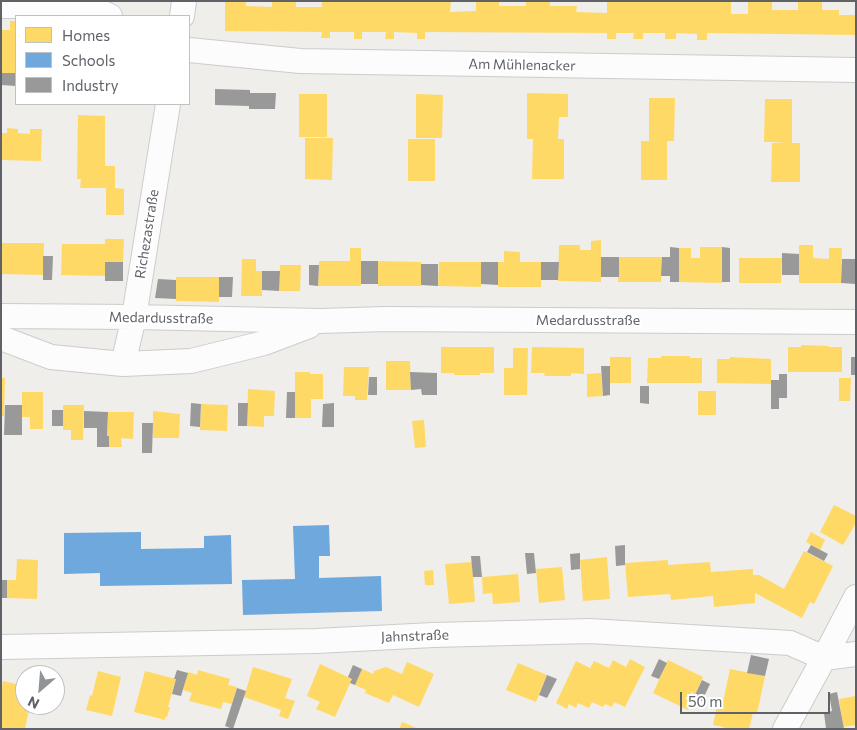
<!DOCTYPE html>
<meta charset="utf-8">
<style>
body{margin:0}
#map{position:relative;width:857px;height:730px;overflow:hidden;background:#efeeea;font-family:Commissioner,sans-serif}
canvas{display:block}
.frame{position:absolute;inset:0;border:2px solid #5f6368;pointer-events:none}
.legend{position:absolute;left:15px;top:15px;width:175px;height:90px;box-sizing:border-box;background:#fff;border:1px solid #bfc1c3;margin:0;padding:6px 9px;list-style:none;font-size:15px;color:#5f6368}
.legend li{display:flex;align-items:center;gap:10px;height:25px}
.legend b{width:25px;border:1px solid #bfc1c3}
.north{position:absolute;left:15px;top:665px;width:50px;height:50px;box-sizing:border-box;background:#fff;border:1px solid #bfc1c3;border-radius:50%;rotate:207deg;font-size:14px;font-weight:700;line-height:20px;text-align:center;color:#5f6368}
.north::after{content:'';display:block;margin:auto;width:18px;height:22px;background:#919496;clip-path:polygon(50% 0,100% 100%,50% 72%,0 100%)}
.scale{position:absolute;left:680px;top:692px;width:150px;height:22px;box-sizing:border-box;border:2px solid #5f6368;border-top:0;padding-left:6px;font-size:15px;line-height:18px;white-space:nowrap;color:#5f6368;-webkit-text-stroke:4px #fff;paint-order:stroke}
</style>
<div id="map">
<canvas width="857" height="730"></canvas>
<div class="frame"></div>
<ul class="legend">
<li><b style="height:14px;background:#ffd966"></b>Homes</li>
<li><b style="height:14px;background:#6fa8dc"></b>Schools</li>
<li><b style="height:14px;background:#999"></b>Industry</li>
</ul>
<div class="north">N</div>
<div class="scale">50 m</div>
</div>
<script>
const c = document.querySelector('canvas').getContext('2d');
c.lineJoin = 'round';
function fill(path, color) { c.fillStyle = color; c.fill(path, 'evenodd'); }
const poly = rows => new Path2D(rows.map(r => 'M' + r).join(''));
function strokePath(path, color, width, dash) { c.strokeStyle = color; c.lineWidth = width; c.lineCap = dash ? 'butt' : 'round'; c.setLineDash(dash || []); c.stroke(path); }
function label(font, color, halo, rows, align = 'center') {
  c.font = font + ' Commissioner,sans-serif'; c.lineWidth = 5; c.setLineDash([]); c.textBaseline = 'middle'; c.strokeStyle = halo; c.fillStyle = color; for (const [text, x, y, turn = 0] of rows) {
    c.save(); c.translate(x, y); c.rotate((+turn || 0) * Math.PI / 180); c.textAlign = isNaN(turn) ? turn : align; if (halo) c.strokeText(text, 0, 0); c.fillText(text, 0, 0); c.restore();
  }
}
fill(poly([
 [225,1,246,1,246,6,272,7,272,1,296,1,296,7,322,7,322,1,451,1,450,12,476,11,476,1,499,1,499,6,526,6,526,1,550,1,550,6,577,6,576,12,607,13,607,1,731,1,731,14,748,14,748,1,772,1,772,10,798,10,798,1,822,1,822,10,839,10,839,15,856,15,856,35,707,33,707,40,697,40,697,34,676,33,676,39,665,39,665,33,643,33,643,39,633,39,634,33,616,33,616,39,607,39,607,33,425,32,425,39,417,39,417,33,394,32,394,39,385,39,386,32,362,32,362,39,354,39,354,32,330,32,330,38,321,38,322,32,225,31],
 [10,21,16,21,16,73,1,73,1,30,10,30],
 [527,93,568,94,568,117,559,117,558,139,564,139,564,179,532,179,533,139,527,139],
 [299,94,327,94,327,137,299,137],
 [416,94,443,95,442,138,416,138],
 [649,98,675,98,674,141,667,141,667,180,641,180,641,141,649,141],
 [765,99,792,99,792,143,800,143,800,182,771,182,772,143,787,142,764,142],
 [78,115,105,116,105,166,115,166,115,188,124,189,124,215,106,215,106,188,80,188,81,179,77,179],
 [7,128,18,129,18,133,30,134,30,129,42,129,41,161,1,160,1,133,7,133],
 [305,138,333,138,332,180,305,179],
 [408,139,435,139,435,181,408,181],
 [105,239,124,239,123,262,105,262,105,276,61,275,62,244,105,244],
 [601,240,601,282,558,281,559,245,580,245,580,250,591,250,591,241],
 [1,243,44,243,43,275,1,274],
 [799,245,813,245,813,258,829,259,829,248,842,248,841,283,799,283],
 [700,247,722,247,722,283,679,282,679,248,691,248,691,258,700,258],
 [350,248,361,248,361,286,318,286,319,261,350,261],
 [504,251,520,252,520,262,541,262,541,287,498,287,498,262,504,262],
 [619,257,662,257,661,282,618,282],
 [739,258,782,258,781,283,739,283],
 [242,259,256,259,256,271,262,271,262,296,241,296],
 [378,261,421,262,421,286,378,286],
 [439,262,481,262,481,287,438,286],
 [280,265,301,265,300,291,279,291],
 [176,277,219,277,219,302,176,301],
 [801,345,829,346,829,347,842,347,842,372,788,372,788,347,801,347],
 [441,347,494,347,494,373,480,373,480,375,454,375,454,373,441,373],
 [532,347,584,348,584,374,571,373,571,376,544,376,545,373,531,373],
 [513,348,528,348,527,395,504,395,504,368,513,368],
 [661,356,690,356,690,358,702,358,702,383,647,383,648,358,661,358],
 [610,357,631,357,631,383,610,383],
 [730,357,771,359,771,384,717,383,717,359,730,359],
 [386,361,410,361,411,390,386,390],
 [344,367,369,367,367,400,355,400,355,396,343,396],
 [295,372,310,372,310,374,323,374,323,399,311,399,311,418,295,418],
 [601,373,603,396,587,397,587,374],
 [1,378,5,378,4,416,1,416],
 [839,378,851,378,850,401,839,401],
 [248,389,275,391,274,416,264,416,264,427,247,426],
 [698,391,716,391,716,415,698,415],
 [22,392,43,392,43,429,30,429,30,417,22,417],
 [201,404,228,405,227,431,200,430],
 [63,405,84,405,83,440,71,440,71,430,63,430],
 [153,411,180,414,179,438,153,438],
 [108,412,134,412,133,439,121,438,122,447,109,447,109,436,107,436],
 [424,420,426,447,415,448,412,421],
 [834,505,856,516,856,523,843,545,820,532],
 [811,532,825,540,820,550,806,542],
 [804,551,833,566,814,604,810,602,802,618,755,593,755,603,714,607,713,596,671,600,670,594,628,597,625,563,626,563,668,560,668,565,710,562,711,572,753,569,753,575,759,575,784,589],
 [607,557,610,599,583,601,580,560],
 [17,559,38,560,37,599,7,598,7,580,16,580],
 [472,562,475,602,449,604,445,564],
 [562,567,565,600,539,603,536,569],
 [433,570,434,585,425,585,424,571],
 [518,574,520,602,493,604,492,593,483,594,482,577],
 [630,659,645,667,625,707,614,702,612,707,605,704,603,707,592,702,589,708,578,703,576,708,569,704,567,709,556,703,576,661,590,668,594,661,609,668,613,660,626,667],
 [668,660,703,677,688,710,653,693],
 [407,662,434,674,419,707,393,695,389,703,365,693,366,690,355,685,362,669,373,674,374,671,386,667,402,674],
 [518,663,547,675,536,702,506,690],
 [320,664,352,679,335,717,316,709,320,702,307,696],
 [253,667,292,679,285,698,295,701,288,719,279,716,281,710,244,697],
 [730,669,765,676,757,714,753,713,749,729,723,729,724,727,713,725,717,706,722,707],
 [198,670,230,679,228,685,237,687,232,704,223,702,221,709,189,701,192,693,183,690,188,672,197,675],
 [98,671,121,677,112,716,86,710,90,695,92,696],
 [145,671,176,679,168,707,170,707,167,717,165,717,165,720,134,712],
 [3,681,25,686,25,705,30,705,25,729,1,729,1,691],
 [856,696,856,725,843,727,839,699],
 [402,722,419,729,399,729]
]), '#ffd966');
fill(poly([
 [329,525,330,556,319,556,319,578,381,576,382,611,243,615,242,580,295,579,293,526],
 [141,532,141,549,204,548,204,536,231,535,232,584,100,586,100,573,64,574,64,533]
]), '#6fa8dc');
fill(poly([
 [1,73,16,73,16,86,1,85],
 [215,89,250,90,250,93,276,93,275,109,249,109,249,106,215,105],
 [670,247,679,248,679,282,670,282,670,276,661,276,662,257,670,257],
 [722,247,730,248,730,282,722,282],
 [782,253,799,254,799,275,782,275],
 [43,256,53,256,52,280,43,280],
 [601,257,619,257,619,277,601,277],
 [842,259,856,259,856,284,841,283],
 [361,261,378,261,378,284,361,284],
 [105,262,123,262,123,281,105,281],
 [481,262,498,262,498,285,481,284],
 [541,262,559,262,558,280,541,280],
 [421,264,438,264,438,286,421,285],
 [309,265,319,265,318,286,309,285],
 [262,271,280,271,279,291,262,290],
 [219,277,233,277,232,297,219,297],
 [158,279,176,280,176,299,155,298],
 [851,357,856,357,856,375,851,375],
 [601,366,610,366,610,395,603,396],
 [410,372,437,373,437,395,422,395,421,389,411,390],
 [779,374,787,374,787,398,779,398,779,409,771,409,771,380,779,380],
 [369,377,377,377,377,395,368,395],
 [640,386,649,386,649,404,640,403],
 [287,392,295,392,295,418,286,418],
 [191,403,201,404,200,427,190,426],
 [238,403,248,403,247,426,238,426],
 [334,403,334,427,322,427,323,404],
 [5,405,22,405,22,435,4,435],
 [52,410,63,410,63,426,52,426],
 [84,411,108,412,107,436,109,436,109,447,97,447,97,428,84,428],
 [142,423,153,423,152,453,142,453],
 [625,545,625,565,616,566,615,546],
 [811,545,828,554,824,561,807,552],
 [525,553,534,553,536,573,527,574],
 [580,553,580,569,571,570,570,554],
 [471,556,480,556,482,577,473,577],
 [1,580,7,580,7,598,1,598],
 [751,655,769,659,765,676,747,673],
 [659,659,667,663,659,679,651,676],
 [353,665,362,669,355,685,350,683,352,679,348,677],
 [177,670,188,673,181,696,172,694,176,679,174,679],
 [547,675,557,679,547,698,539,695],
 [702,680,710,684,702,701,694,697],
 [237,688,246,691,233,729,225,726],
 [837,692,844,729,826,729,824,713,832,711,829,694]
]), '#999');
const minor = poly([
 [1,6,88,6,110,16],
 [182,16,184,1],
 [189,50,300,61,856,70],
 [1,316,134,317,320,321,385,319,856,322],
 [1,338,51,357,123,364,191,361,264,343,309,326],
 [123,364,134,317,168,104],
 [1,647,316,641,433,635,590,631,790,643,824,658],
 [824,658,856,654],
 [785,729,824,658,856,597]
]);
strokePath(minor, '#cbcccc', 26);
strokePath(minor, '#fdfcfc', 24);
label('14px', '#5f6368', '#fff', [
 ["Am Mühlenacker",522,65,1],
 ["Richezastraße",147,234,-81],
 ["Medardusstraße",161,318,1],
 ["Medardusstraße",588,320],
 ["Jahnstraße",415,636,-2]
]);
</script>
